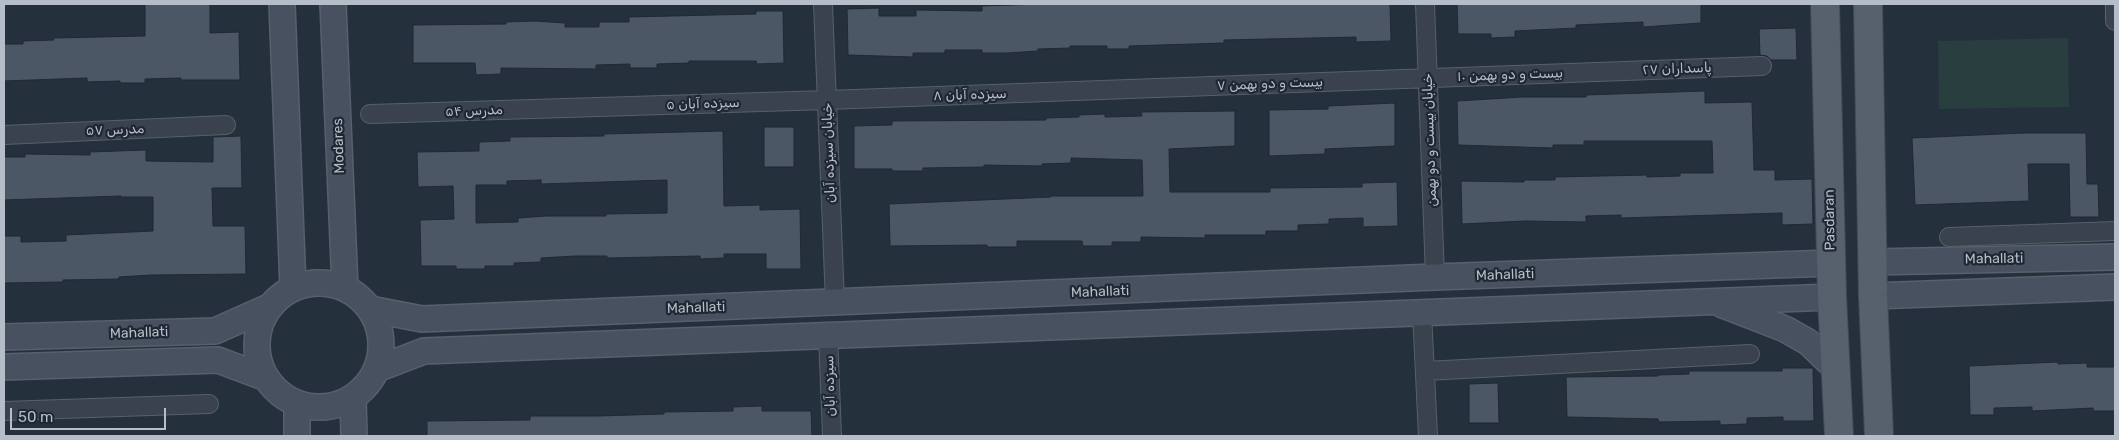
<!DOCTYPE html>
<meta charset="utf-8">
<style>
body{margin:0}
#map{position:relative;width:2119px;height:440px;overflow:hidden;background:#25303d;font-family:Rubik,sans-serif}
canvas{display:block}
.frame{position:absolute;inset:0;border:5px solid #b5bdc8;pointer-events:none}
.scale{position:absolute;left:10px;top:408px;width:156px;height:22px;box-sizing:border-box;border:2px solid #b5bdc8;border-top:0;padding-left:6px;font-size:15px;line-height:18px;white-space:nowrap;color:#b5bdc8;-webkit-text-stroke:4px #1e2732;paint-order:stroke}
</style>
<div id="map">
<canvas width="2119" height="440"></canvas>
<div class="frame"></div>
<div class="scale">50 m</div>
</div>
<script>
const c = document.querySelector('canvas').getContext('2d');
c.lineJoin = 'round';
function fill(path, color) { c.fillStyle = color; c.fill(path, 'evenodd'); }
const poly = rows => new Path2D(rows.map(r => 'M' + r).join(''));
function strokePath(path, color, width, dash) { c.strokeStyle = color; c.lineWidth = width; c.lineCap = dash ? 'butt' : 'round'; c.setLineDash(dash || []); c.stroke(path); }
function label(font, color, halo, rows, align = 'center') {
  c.font = font + ' Rubik,Cairo,sans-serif'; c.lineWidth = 4.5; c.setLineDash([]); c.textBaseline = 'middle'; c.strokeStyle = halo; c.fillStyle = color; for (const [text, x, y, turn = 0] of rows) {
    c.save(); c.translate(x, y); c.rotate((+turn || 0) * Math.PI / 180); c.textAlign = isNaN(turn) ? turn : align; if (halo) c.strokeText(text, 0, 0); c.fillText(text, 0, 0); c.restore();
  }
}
fill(poly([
 [2068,38,2069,107,1939,109,1938,41]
]), '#283e3f');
const building = poly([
 [145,4,210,4,210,33,239,32,240,80,181,80,181,78,145,79,145,83,120,83,120,81,87,82,87,78,4,81,4,44,23,44,23,41,54,40,53,38,145,36,145,4],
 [1042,4,1390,4,1391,41,1356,42,1356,37,1224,40,1224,43,1129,46,1129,49,1107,49,1107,46,1070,46,1070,48,1038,49,1038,51,1008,53,982,53,982,50,945,50,945,53,913,53,913,57,848,55,847,9,879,8,879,16,916,16,916,10,982,11,982,6,1042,4],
 [1457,4,1701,4,1701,23,1643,27,1643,22,1576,25,1576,28,1515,31,1515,37,1491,38,1491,34,1458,34,1457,4],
 [756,11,783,11,784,63,757,64,756,61,689,61,689,63,657,64,657,68,630,68,630,64,596,65,596,69,501,68,501,74,476,75,475,63,413,63,413,25,506,24,506,22,534,21,565,23,565,27,599,27,599,22,629,22,629,17,756,14,756,11],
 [1796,28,1797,60,1771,60,1767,56,1760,55,1759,29,1796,28],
 [1705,91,1705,103,1752,102,1754,170,1775,170,1775,180,1812,179,1813,224,1782,225,1782,213,1621,218,1621,215,1586,216,1586,222,1525,221,1462,224,1461,181,1524,182,1524,180,1555,180,1555,177,1647,175,1647,177,1680,176,1680,173,1713,173,1712,141,1584,141,1584,145,1553,145,1553,148,1458,145,1457,101,1522,97,1586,97,1586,95,1705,91],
 [1395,103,1395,146,1325,149,1325,154,1269,156,1269,110,1328,109,1328,106,1395,103],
 [1235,111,1235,146,1169,149,1170,192,1270,192,1270,188,1362,187,1362,183,1397,182,1398,226,1363,227,1363,218,1329,219,1329,224,1298,225,1298,231,1266,231,1266,235,1205,235,1205,238,1141,237,1141,242,1112,242,1112,246,1083,246,1082,241,1017,241,1017,247,987,247,987,245,890,246,889,204,1051,197,1051,196,1143,196,1142,160,1071,158,1071,163,1042,164,1042,166,984,165,984,167,923,168,923,171,892,171,892,169,854,169,854,126,892,125,892,121,1046,120,1046,118,1079,117,1079,115,1105,114,1105,117,1142,116,1141,112,1235,111],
 [764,127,794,127,794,167,764,167,764,127],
 [723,131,724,206,760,205,760,210,800,209,801,269,766,269,766,254,724,254,724,258,700,259,700,256,607,258,607,256,575,256,541,258,541,262,514,263,514,266,485,266,485,269,456,269,456,266,421,266,420,220,454,219,453,186,418,187,417,152,479,151,479,142,510,141,510,137,604,136,604,134,723,131],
 [541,180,541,184,667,180,667,213,606,214,606,216,546,216,518,218,518,222,476,223,476,185,507,185,507,181,541,180],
 [2023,133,2086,133,2087,184,2098,184,2099,217,2070,217,2069,164,2028,164,2029,201,1915,205,1912,138,2023,133],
 [241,136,242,188,212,188,213,226,245,226,246,274,152,275,119,277,119,279,63,280,63,282,4,283,4,236,21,236,21,242,66,241,66,235,153,231,153,197,121,197,121,196,4,200,4,157,25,157,25,154,90,155,90,152,146,150,146,161,213,162,213,137,241,136],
 [2058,362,2058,364,2087,363,2087,367,2115,367,2115,411,2093,411,2093,408,2032,411,2032,407,1994,408,1994,415,1970,415,1969,366,2058,362],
 [1782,368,1813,368,1814,421,1783,421,1783,417,1747,418,1747,424,1720,425,1720,421,1659,422,1658,419,1567,417,1566,377,1658,376,1658,375,1689,374,1689,371,1782,371,1782,368],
 [1498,383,1499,423,1469,423,1469,384,1498,383],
 [762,406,762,411,811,411,812,436,427,436,427,421,530,420,530,416,598,416,664,414,664,412,733,411,733,407,762,406]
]);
fill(building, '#4b5765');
strokePath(building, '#202934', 1);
const minor = poly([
 [823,4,835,303],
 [1425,4,1435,277],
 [2115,4,2115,21],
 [370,114,827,100,1762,66],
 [4,135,226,125],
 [1949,237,2115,231],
 [1422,313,1428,436],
 [828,335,832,436],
 [1425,371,1750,354],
 [4,411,209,404]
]);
const secondary = poly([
 [282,4,293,288],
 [333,4,345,288],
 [1872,262,2115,257],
 '257 345a62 62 0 1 1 124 0a62 62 0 1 1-124 0Z',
 [1873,296,2115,287],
 [1723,305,1785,329,1808,342,1835,368],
 [370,309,422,319,1435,277,1831,263],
 [4,337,215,331,269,307],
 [4,367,218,360,266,378],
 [377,369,424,351,1832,297],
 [353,397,354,436],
 [297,404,297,436]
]);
const primary = poly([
 [1825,4,1832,297,1839,436],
 [1868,4,1873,296,1879,436]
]);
strokePath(minor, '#57606b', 20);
strokePath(secondary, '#57606b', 28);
strokePath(primary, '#424b56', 30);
strokePath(minor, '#39424d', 18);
strokePath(secondary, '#475160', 25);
strokePath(primary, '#57616d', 28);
label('14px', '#b5bdc8', '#1e2732', [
 ["پاسداران ۲۷",1677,69,-2],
 ["بیست و دو بهمن ۱۰",1510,75,-2],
 ["بیست و دو بهمن ۷",1270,84,-2],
 ["سیزده آبان ۸",970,95,-2],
 ["سیزده آبان ۵",703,104,-2],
 ["مدرس ۵۴",474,111,-2],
 ["مدرس ۵۷",115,130,-2],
 ["خیابان بیست و دو بهمن",1430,140,-92],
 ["Modares",339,146,-92],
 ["خیابان سیزده آبان",829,153,-92],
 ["Pasdaran",1830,220,-91],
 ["Mahallati",1994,259,-1],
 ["Mahallati",1505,275,-2],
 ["Mahallati",1100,292,-2],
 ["Mahallati",696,308,-2],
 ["Mahallati",139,333,-2],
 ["سیزده آبان",830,386,-92]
]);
</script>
